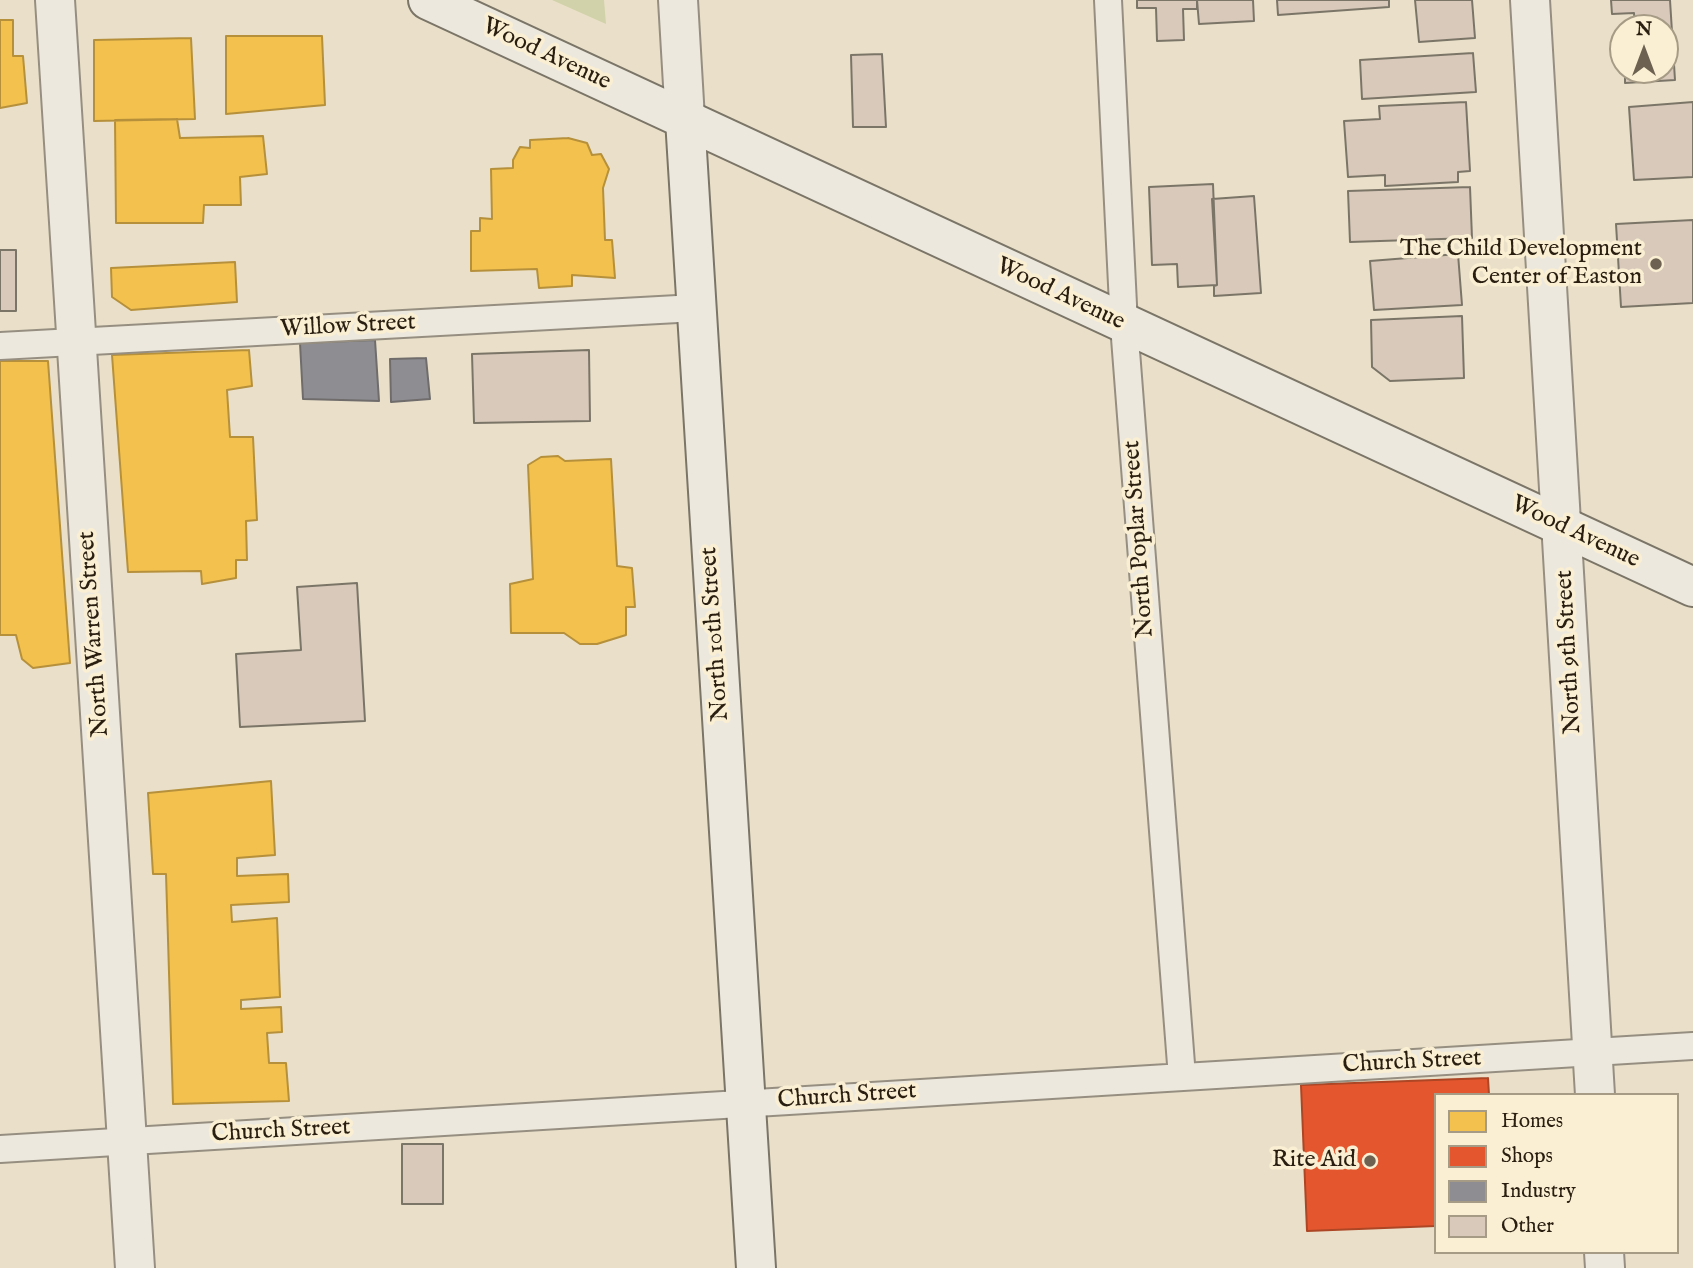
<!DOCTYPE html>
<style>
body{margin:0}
#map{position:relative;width:1693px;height:1268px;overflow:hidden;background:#eae0c9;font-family:"IM FELL English",serif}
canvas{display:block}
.legend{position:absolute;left:1434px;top:1093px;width:245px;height:161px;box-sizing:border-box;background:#faefd3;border:2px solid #a69b85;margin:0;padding:9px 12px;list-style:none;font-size:21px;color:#291e10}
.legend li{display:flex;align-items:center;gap:14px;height:35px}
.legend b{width:35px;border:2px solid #a69b85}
.north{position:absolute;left:1609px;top:14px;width:70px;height:70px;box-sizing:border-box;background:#faefd3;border:2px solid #a69b85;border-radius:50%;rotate:0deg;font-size:19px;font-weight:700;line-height:28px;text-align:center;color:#291e10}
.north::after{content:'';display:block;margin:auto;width:24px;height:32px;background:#6d6251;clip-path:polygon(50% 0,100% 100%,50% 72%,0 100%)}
</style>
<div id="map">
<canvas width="1693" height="1268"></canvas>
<ul class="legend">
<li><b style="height:19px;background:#f2c14e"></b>Homes</li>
<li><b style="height:19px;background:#e4572e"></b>Shops</li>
<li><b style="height:19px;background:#8d8d92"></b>Industry</li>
<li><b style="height:19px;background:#d8c9ba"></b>Other</li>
</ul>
<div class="north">N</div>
</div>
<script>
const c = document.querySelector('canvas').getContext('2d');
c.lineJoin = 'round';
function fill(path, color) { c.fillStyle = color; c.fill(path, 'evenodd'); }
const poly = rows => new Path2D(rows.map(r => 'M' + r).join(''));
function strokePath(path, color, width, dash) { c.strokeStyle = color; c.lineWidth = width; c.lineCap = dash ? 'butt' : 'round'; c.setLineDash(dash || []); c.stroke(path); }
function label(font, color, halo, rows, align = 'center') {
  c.font = font + ' "IM FELL English",serif'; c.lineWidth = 7; c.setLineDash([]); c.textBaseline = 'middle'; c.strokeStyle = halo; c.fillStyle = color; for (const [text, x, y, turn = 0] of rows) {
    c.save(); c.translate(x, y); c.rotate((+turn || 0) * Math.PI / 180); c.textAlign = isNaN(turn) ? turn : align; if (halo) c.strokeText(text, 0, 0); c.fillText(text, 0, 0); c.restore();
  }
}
fill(poly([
 [552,0,604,0,606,24]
]), '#d1d1aa');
const homes = poly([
 [0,20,13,20,13,56,23,56,27,103,0,108,0,20],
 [226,36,322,36,325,105,226,114,226,36],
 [191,38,195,119,94,121,94,40,191,38],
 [177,119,180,138,263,136,267,174,240,177,241,205,204,205,203,223,116,223,115,120,177,119],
 [568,138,587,143,592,155,601,154,609,169,603,188,605,240,612,240,615,278,572,275,572,286,539,288,537,269,471,271,471,231,480,231,480,218,492,219,491,169,513,168,513,160,520,147,530,148,530,140,568,138],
 [235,262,237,302,131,310,112,297,111,268,235,262],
 [249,350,252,386,227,390,230,437,253,437,257,520,246,521,247,560,236,560,236,578,202,584,201,571,128,572,112,355,249,350],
 [0,361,48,361,70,663,33,668,22,659,16,635,0,635,0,361],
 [558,456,565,461,611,459,617,566,632,568,635,607,626,607,626,635,597,644,580,644,564,633,511,633,510,584,533,579,528,465,541,457,558,456],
 [271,781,275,855,237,858,237,876,288,874,289,902,231,905,232,922,277,918,280,997,241,1000,241,1009,281,1007,282,1032,267,1033,269,1063,286,1063,289,1101,173,1104,166,874,153,874,148,793,271,781]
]);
fill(homes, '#f2c14e');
strokePath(homes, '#b6903b', 2);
const shops = poly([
 [1488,1078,1489,1095,1436,1095,1436,1226,1307,1231,1301,1085,1488,1078]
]);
fill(shops, '#e4572e');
strokePath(shops, '#ac4625', 2);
const industry = poly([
 [375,340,379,401,303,399,300,343,375,340],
 [426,358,430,399,391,402,390,359,426,358]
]);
fill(industry, '#8d8d92');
strokePath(industry, '#6f6c6b', 2);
const building = poly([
 [1137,0,1197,0,1197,9,1183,9,1184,40,1157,41,1156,8,1137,8,1137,0],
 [1197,0,1253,0,1254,21,1199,24,1197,0],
 [1277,0,1389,0,1389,7,1278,15,1277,0],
 [1415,0,1472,0,1475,38,1419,42,1415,0],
 [1611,0,1670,0,1675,80,1625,83,1625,70,1665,70,1665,28,1635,28,1634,13,1612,14,1611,0],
 [1473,53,1476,92,1362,99,1360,60,1473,53],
 [882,54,886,127,853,127,851,55,882,54],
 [1466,102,1470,171,1458,172,1458,182,1385,186,1385,175,1348,177,1344,121,1380,119,1379,106,1466,102],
 [1693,102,1693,177,1634,180,1629,107,1693,102],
 [1213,184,1217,285,1178,287,1177,264,1152,265,1149,187,1213,184],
 [1470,187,1472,238,1350,242,1348,191,1470,187],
 [1254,196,1261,293,1214,296,1214,286,1217,285,1212,199,1254,196],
 [1693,220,1693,303,1621,307,1616,224,1693,220],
 [0,250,16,250,16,311,0,311,0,250],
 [1458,254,1462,305,1374,310,1370,261,1458,254],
 [1462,316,1464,378,1390,381,1372,367,1371,320,1462,316],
 [589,350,590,421,474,423,472,354,589,350],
 [357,583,365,721,240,727,236,654,301,650,297,587,357,583],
 [402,1144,443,1144,443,1204,402,1204,402,1144]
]);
fill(building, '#d8c9ba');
strokePath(building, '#7b7568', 2);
const lane = poly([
 [1108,0,1124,325,1182,1077],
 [0,346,696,308],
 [0,1149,1693,1046]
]);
const street = poly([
 [55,0,135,1268],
 [678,0,685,119],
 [1530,0,1595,1095],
 [1604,1252,1605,1268]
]);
const secondary = poly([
 [428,0,1693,587],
 [685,119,756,1268]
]);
strokePath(lane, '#968f81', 30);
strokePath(street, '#968f81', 42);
strokePath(secondary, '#7b7568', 42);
strokePath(lane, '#ede8dd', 26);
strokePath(street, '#ede8dd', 38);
strokePath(secondary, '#ede8dd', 38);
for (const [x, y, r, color] of [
 [1656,264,7,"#6d6251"],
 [1370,1161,7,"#6d6251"]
]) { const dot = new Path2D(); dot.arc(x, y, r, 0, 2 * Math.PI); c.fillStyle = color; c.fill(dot); strokePath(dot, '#faefd3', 2.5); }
label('24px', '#291e10', '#faefd3', [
 ["Wood Avenue",546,55,25],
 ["Wood Avenue",1060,295,25],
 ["Willow Street",348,327,-3],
 ["Wood Avenue",1575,533,25],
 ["North Poplar Street",1140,539,-94],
 ["North Warren Street",95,634,-94],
 ["North 10th Street",716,634,-94],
 ["North 9th Street",1570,652,-93],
 ["Church Street",1412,1063,-3],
 ["Church Street",847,1097,-4],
 ["Church Street",281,1132,-3]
]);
label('24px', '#291e10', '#faefd3', [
 ["The Child Development",1642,250],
 ["Center of Easton",1642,278],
 ["Rite Aid",1356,1161]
], 'right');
</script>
